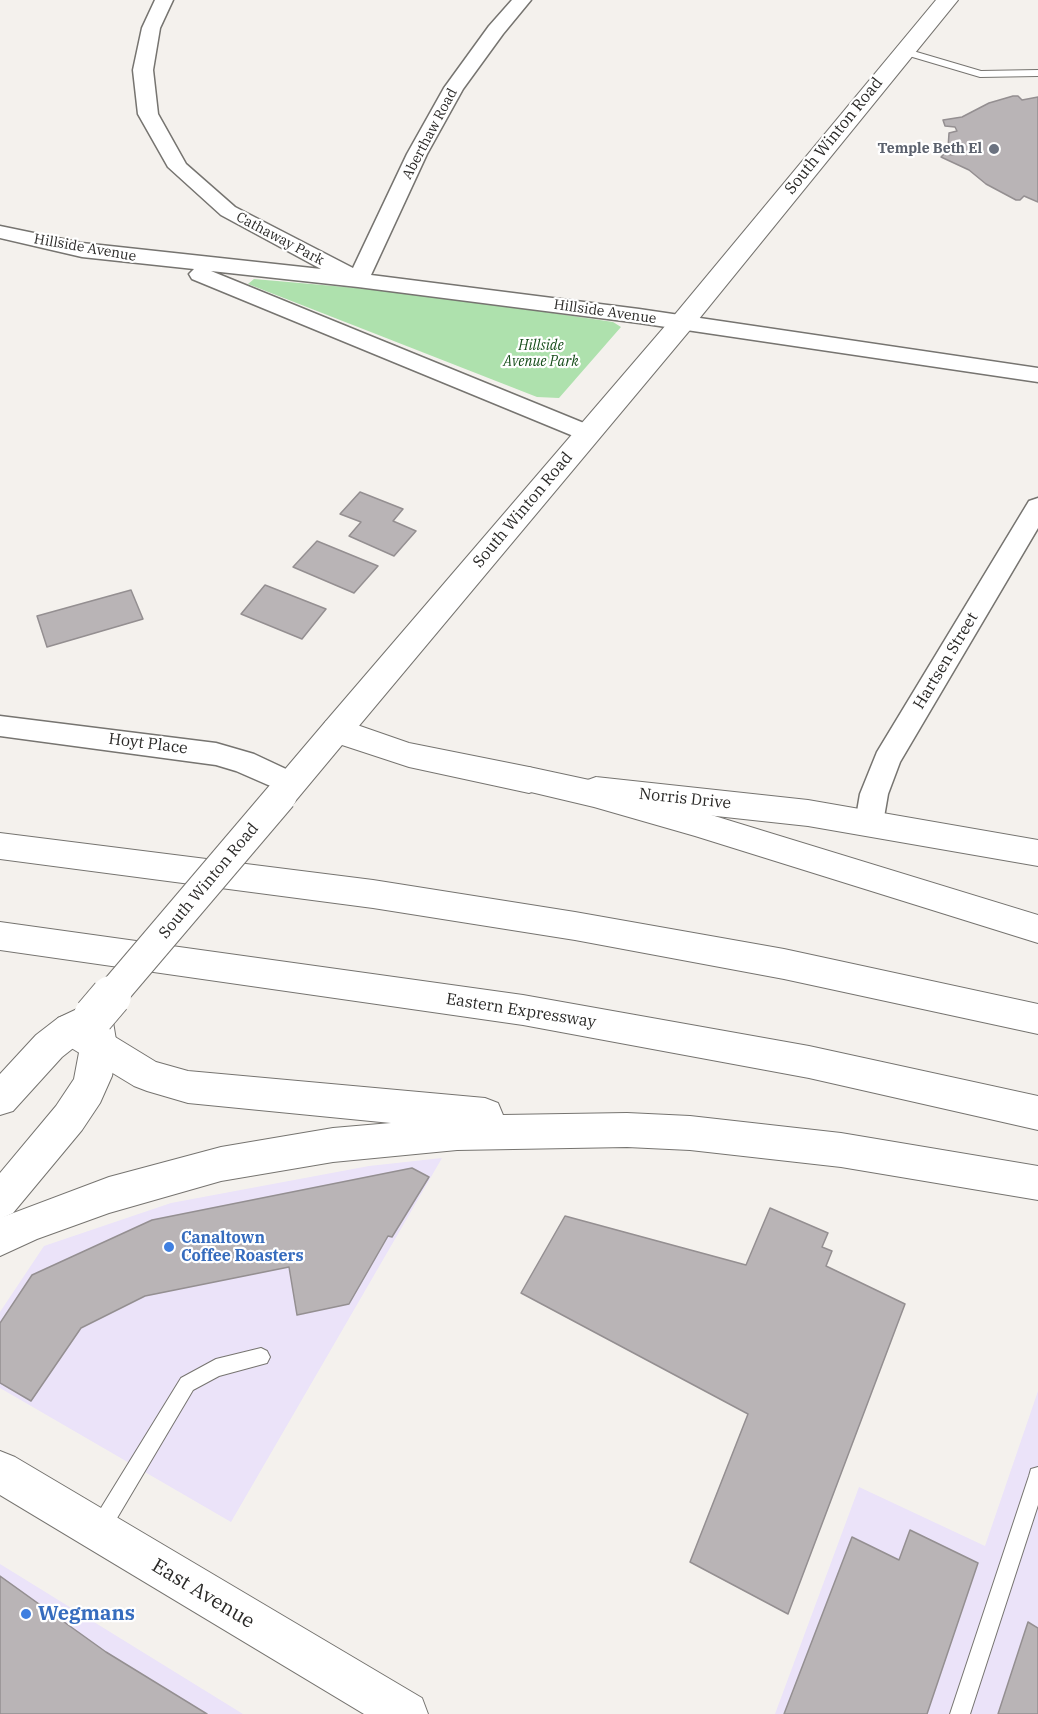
<!DOCTYPE html>
<style>
body{margin:0}
canvas{display:block;background:#f4f1ed}
</style>
<canvas width="1038" height="1714"></canvas>
<script>
const c = document.querySelector('canvas').getContext('2d');
c.lineJoin = 'round';
function fill(path, color) { c.fillStyle = color; c.fill(path, 'evenodd'); }
const poly = rows => new Path2D(rows.map(r => 'M' + r).join(''));
function strokePath(path, color, width, dash) { c.strokeStyle = color; c.lineWidth = width; c.lineCap = dash ? 'butt' : 'round'; c.setLineDash(dash || []); c.stroke(path); }
function label(font, color, halo, rows, align = 'center') {
  c.font = font + ' "IBM Plex Serif",serif'; c.lineWidth = 4.5; c.setLineDash([]); c.textBaseline = 'middle'; c.strokeStyle = halo; c.fillStyle = color; for (const [text, x, y, turn = 0] of rows) {
    c.save(); c.translate(x, y); c.rotate((+turn || 0) * Math.PI / 180); c.textAlign = isNaN(turn) ? turn : align; if (halo) c.strokeText(text, 0, 0); c.fillText(text, 0, 0); c.restore();
  }
}
fill(poly([
 [442,1158,231,1522,0,1388,0,1312,44,1246,171,1203,369,1166],
 [1038,1391,1038,1714,775,1714,859,1487,985,1546],
 [0,1564,243,1714,0,1714]
]), '#ebe3f9');
fill(poly([
 [254,279,425,294,613,322,621,327,559,398,537,397,248,284]
]), '#aee1ad');
const building = poly([
 [1013,96,1018,96,1022,100,1038,97,1038,202,1024,196,1020,200,1016,200,986,184,969,170,941,157,944,154,954,155,956,151,948,148,949,133,957,131,955,127,945,126,943,120,962,117,989,103,1013,96],
 [360,492,403,509,393,521,416,531,394,556,349,536,361,522,340,514,360,492],
 [317,541,378,566,354,593,293,567,317,541],
 [265,585,326,609,302,639,241,614,265,585],
 [131,590,143,619,47,647,37,616,131,590],
 [412,1168,429,1177,392,1237,388,1236,349,1304,297,1315,289,1267,145,1296,81,1328,31,1401,0,1383,0,1323,32,1275,152,1220,412,1168],
 [770,1208,828,1233,822,1247,832,1251,826,1266,905,1304,788,1614,690,1562,748,1414,521,1293,565,1216,746,1265,770,1208],
 [910,1530,978,1563,927,1714,784,1714,852,1537,899,1560,910,1530],
 [0,1576,106,1652,207,1714,0,1714,0,1576],
 [1028,1622,1038,1628,1038,1714,998,1714,1028,1622]
]);
fill(building, '#b9b4b6');
strokePath(building, '#948f91', 1.5);
const lane = poly([
 [903,48,981,71,1038,70,1038,76,980,77,899,53,898,51,903,48],
 [261,1348,267,1351,270,1357,267,1363,219,1376,193,1390,107,1535,100,1538,93,1535,90,1528,93,1521,181,1378,216,1359,261,1348],
 [1038,1467,1038,1505,970,1714,950,1714,1029,1476,1031,1469,1038,1467]
]);
const street = poly([
 [155,0,173,0,160,28,153,70,158,114,186,164,235,207,353,268,407,154,444,88,489,26,512,0,531,0,503,34,463,89,427,154,371,275,639,309,1038,368,1038,382,639,323,358,287,211,271,596,428,600,434,596,440,588,442,192,279,189,274,194,269,82,257,0,238,0,226,82,243,321,269,221,215,168,167,138,114,133,70,142,28,155,0],
 [1038,498,1038,528,900,762,888,794,883,823,879,831,869,834,859,831,855,823,860,794,877,752,1029,501,1038,498],
 [0,716,216,743,254,754,301,776,305,784,301,792,291,795,236,771,216,765,0,736,0,716]
]);
const secondary = poly([
 [936,0,958,0,690,330,348,739,337,742,326,739,321,730,326,721,672,318,936,0],
 [596,777,808,800,1038,840,1038,866,808,826,596,803,585,799,580,790,585,781,596,777]
]);
const primary = poly([
 [337,718,409,743,529,767,540,771,545,780,540,789,529,793,409,767,342,745,292,805,281,809,270,805,265,796,270,787,326,721,337,718],
 [94,1001,106,1005,112,1016,117,1046,112,1076,100,1103,82,1130,13,1213,0,1219,0,1173,56,1106,74,1079,81,1042,62,1057,13,1111,0,1115,0,1074,36,1035,58,1018,94,1001],
 [0,1451,15,1457,422,1698,428,1714,364,1714,0,1495,0,1451]
]);
const highway = poly([
 [529,767,594,781,695,810,1038,915,1038,943,695,836,594,807,518,789,513,780,518,771,529,767],
 [0,833,373,880,575,912,784,949,1038,1004,1038,1034,784,979,575,940,373,908,0,859,0,833],
 [0,922,523,995,809,1046,1038,1096,1038,1130,809,1078,523,1025,0,950,0,922],
 [71,1013,84,1018,156,1062,188,1071,485,1098,498,1103,503,1115,627,1113,690,1116,841,1133,1038,1166,1038,1200,841,1167,690,1150,627,1147,457,1150,333,1162,221,1181,109,1213,37,1239,0,1256,0,1218,109,1177,221,1147,333,1128,391,1123,188,1103,147,1091,134,1086,58,1040,53,1029,58,1018,71,1013]
]);
strokePath(lane, '#767470', 2);
strokePath(street, '#767470', 3);
strokePath(secondary, '#767470', 2);
strokePath(primary, '#767470', 2);
strokePath(highway, '#767470', 2);
fill(lane, '#fff');
fill(street, '#fff');
fill(secondary, '#fff');
fill(primary, '#fff');
fill(highway, '#fff');
const primaryBridgeFar1 = poly([
 [110,997,281,796]
]);
const primaryBridge = poly([
 [94,1016,111,996]
]);
strokePath(primaryBridgeFar1, '#767470', 33, []);
strokePath(primaryBridge, '#767470', 42, []);
strokePath(primaryBridgeFar1, '#fff', 31);
strokePath(primaryBridge, '#fff', 40);
for (const [x, y, r, color] of [
 [994,149,6,"#6b7280"],
 [169,1247,6,"#3f7fe0"],
 [26,1614,6,"#3f7fe0"]
]) { const dot = new Path2D(); dot.arc(x, y, r, 0, 2 * Math.PI); c.fillStyle = color; c.fill(dot); strokePath(dot, '#fff', 2); }
label('14px', '#2a2927', '#fff', [
 ["Aberthaw Road",430,134,-62],
 ["Cathaway Park",280,239,28],
 ["Hillside Avenue",85,248,10],
 ["Hillside Avenue",605,312,8]
]);
label('bold 14px', '#5b616d', '#fff', [
 ["Temple Beth El",982,149]
], 'right');
label('italic 14px', '#154c19', '#fff', [
 ["Hillside",541,346],
 ["Avenue Park",541,362]
]);
label('16px', '#2a2927', '#fff', [
 ["South Winton Road",834,136,-51],
 ["South Winton Road",523,510,-50],
 ["Hartsen Street",946,661,-59],
 ["Hoyt Place",148,744,7],
 ["Norris Drive",685,799,6],
 ["South Winton Road",209,881,-50],
 ["Eastern Expressway",521,1011,9]
]);
label('bold 16px', '#366cbe', '#fff', [
 ["Canaltown",181,1238],
 ["Coffee Roasters",181,1256]
], 'left');
label('20px', '#2a2927', '#fff', [
 ["East Avenue",203,1594,31]
]);
label('bold 20px', '#366cbe', '#fff', [
 ["Wegmans",38,1614]
], 'left');
</script>
